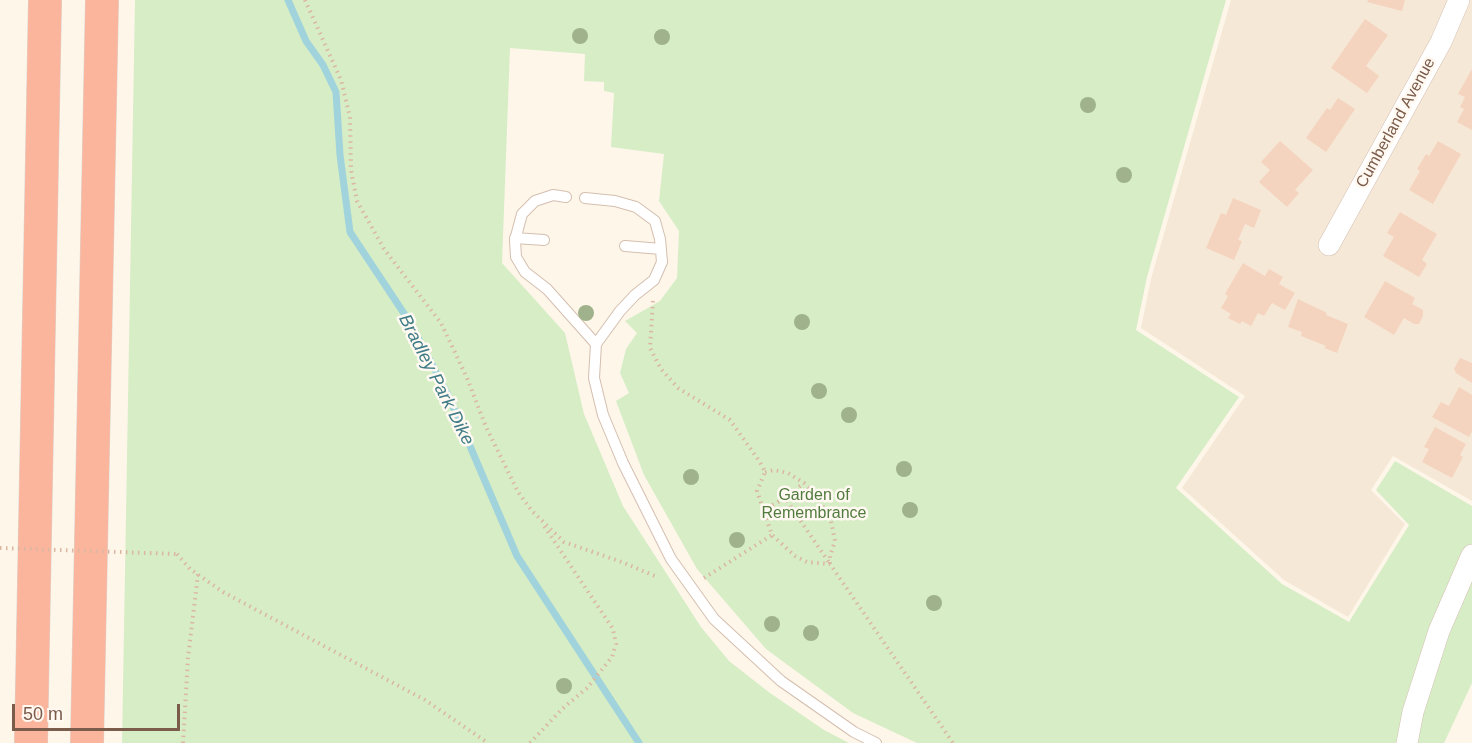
<!DOCTYPE html>
<style>
body{margin:0}
#map{position:relative;width:1472px;height:743px;overflow:hidden;background:#fef6e9;font-family:Helvetica,sans-serif}
canvas{display:block}
.scale{position:absolute;left:12px;top:704px;width:168px;height:27px;box-sizing:border-box;border:3px solid #7b5b4a;border-top:0;padding-left:8px;font-size:18px;line-height:21px;white-space:nowrap;color:#7b5b4a;-webkit-text-stroke:4px #fff9f1;paint-order:stroke}
</style>
<div id="map">
<canvas width="1472" height="743"></canvas>
<div class="scale">50 m</div>
</div>
<script>
const c = document.querySelector('canvas').getContext('2d');
c.lineJoin = 'round';
function fill(path, color) { c.fillStyle = color; c.fill(path, 'evenodd'); }
const poly = rows => new Path2D(rows.map(r => 'M' + r).join(''));
function strokePath(path, color, width, dash) { c.strokeStyle = color; c.lineWidth = width; c.lineCap = dash ? 'butt' : 'round'; c.setLineDash(dash || []); c.stroke(path); }
function label(font, color, halo, rows, align = 'center') {
  c.font = font + ' Helvetica,sans-serif'; c.lineWidth = 5; c.setLineDash([]); c.textBaseline = 'middle'; c.strokeStyle = halo; c.fillStyle = color; for (const [text, x, y, turn = 0] of rows) {
    c.save(); c.translate(x, y); c.rotate((+turn || 0) * Math.PI / 180); c.textAlign = isNaN(turn) ? turn : align; if (halo) c.strokeText(text, 0, 0); c.fillText(text, 0, 0); c.restore();
  }
}
fill(poly([
 [1231,0,1472,0,1472,501,1393,456,1371,490,1405,524,1348,617,1284,580,1182,488,1245,396,1141,328,1151,279]
]), '#f6e8d7');
fill(poly([
 [135,0,1226,0,1147,277,1136,330,1239,397,1176,488,1282,584,1349,622,1409,525,1376,490,1395,461,1472,506,1472,683,1444,743,917,743,853,713,766,649,697,569,644,475,616,401,629,393,620,373,626,349,637,333,625,321,660,301,677,278,679,231,659,201,664,154,611,147,614,93,604,91,604,82,584,81,585,54,510,48,502,263,565,333,584,414,623,506,701,627,729,661,770,693,824,730,849,743,122,743]
]), '#d6edc6');
strokePath(poly([
 [288,0,306,41,323,65,336,92,340,155,350,232,411,324,449,397,517,556,639,743]
]), '#a1d3dc', 7);
fill(poly([
 [1368,0,1405,0,1402,11,1367,2],
 [1365,19,1388,35,1366,66,1379,76,1367,93,1331,68],
 [1472,69,1472,130,1457,122,1464,109,1460,107,1465,97,1458,94],
 [1338,98,1355,109,1326,152,1306,138,1327,108,1330,110],
 [1280,141,1313,170,1295,190,1299,193,1287,207,1259,182,1270,170,1261,162],
 [1438,141,1461,154,1433,204,1409,190,1420,171,1417,169,1426,154,1429,156],
 [1233,198,1261,210,1254,228,1245,224,1238,240,1242,241,1234,260,1206,248,1221,213,1226,215],
 [1400,212,1437,234,1422,260,1427,264,1419,277,1383,256,1394,237,1387,233],
 [1243,263,1265,276,1269,269,1283,277,1279,284,1295,293,1285,310,1272,303,1264,316,1258,313,1251,326,1242,321,1240,324,1228,318,1231,314,1221,308,1228,296,1225,294],
 [1385,281,1415,298,1412,304,1423,310,1423,316,1419,324,1414,324,1404,318,1394,335,1364,317],
 [1298,299,1327,313,1326,315,1348,324,1337,353,1324,348,1326,346,1301,336,1302,332,1288,327],
 [1460,358,1472,363,1472,383,1456,373,1454,369],
 [1459,387,1472,395,1472,432,1469,437,1432,417,1441,402,1449,406],
 [1435,427,1466,444,1460,455,1463,457,1452,478,1422,462,1429,449,1424,447]
]), '#f5d4bf');
const lane = poly([
 [566,197,553,195,535,201,522,214,515,240,516,257,525,272,547,289,596,344,594,378,603,415,623,463,671,559,714,619,781,681,854,732,876,743],
 [585,198,615,201,636,207,655,221,660,239,662,262,654,280,635,295,620,311,596,344],
 [515,238,544,240],
 [625,246,661,249]
]);
const street = poly([
 [1329,245,1441,42,1459,0],
 [1407,743,1413,712,1439,631,1472,555]
]);
const highway = poly([
 [31,743,45,0],
 [87,743,102,0]
]);
strokePath(lane, '#d4bfb0', 12);
strokePath(street, '#d4bfb0', 22);
strokePath(highway, '#ddd4d0', 34);
strokePath(poly([
 [305,0,341,80,350,117,351,170,357,201,384,249,441,323,467,378,486,427,518,492,532,511,564,542,622,562,657,577],
 [653,301,650,348,661,369,678,388,730,420,760,462,765,472,757,491,772,535,795,556,807,562,830,564,953,743],
 [765,472,774,470,788,473,804,483,817,496,831,521,835,541,830,556,830,564],
 [785,498,804,483],
 [762,511,785,498,830,564],
 [177,554,190,569,223,592,425,700,488,743],
 [704,578,772,535],
 [183,743,188,658,198,574],
 [530,743,562,709,587,688,612,657,616,644,613,629,542,523]
]), '#dbb7a1', 4, [1.5, 4.5]);
strokePath(lane, '#fff', 10);
strokePath(street, '#fff', 21);
strokePath(highway, '#fbb59d', 33);
strokePath(poly([
 [0,548,177,554]
]), '#dbb7a1', 4, [1.5, 4.5]);
c.fillStyle = '#9fb28b';
for (const [x, y] of [
 [580,36],
 [662,37],
 [1088,105],
 [1124,175],
 [586,313],
 [802,322],
 [819,391],
 [849,415],
 [904,469],
 [691,477],
 [910,510],
 [737,540],
 [934,603],
 [772,624],
 [811,633],
 [564,686]
]) { c.beginPath(); c.arc(x, y, 8, 0, 2 * Math.PI); c.fill(); }
label('16px', '#7b5b4a', '#fff9f1', [
 ["Cumberland Avenue",1396,123,-61]
]);
label('16px', '#517b3e', '#fff9f1', [
 ["Garden of",814,496],
 ["Remembrance",814,514]
]);
label('italic 18px', '#3f7c88', '#fff9f1', [
 ["Bradley Park Dike",436,380,63]
]);
</script>
